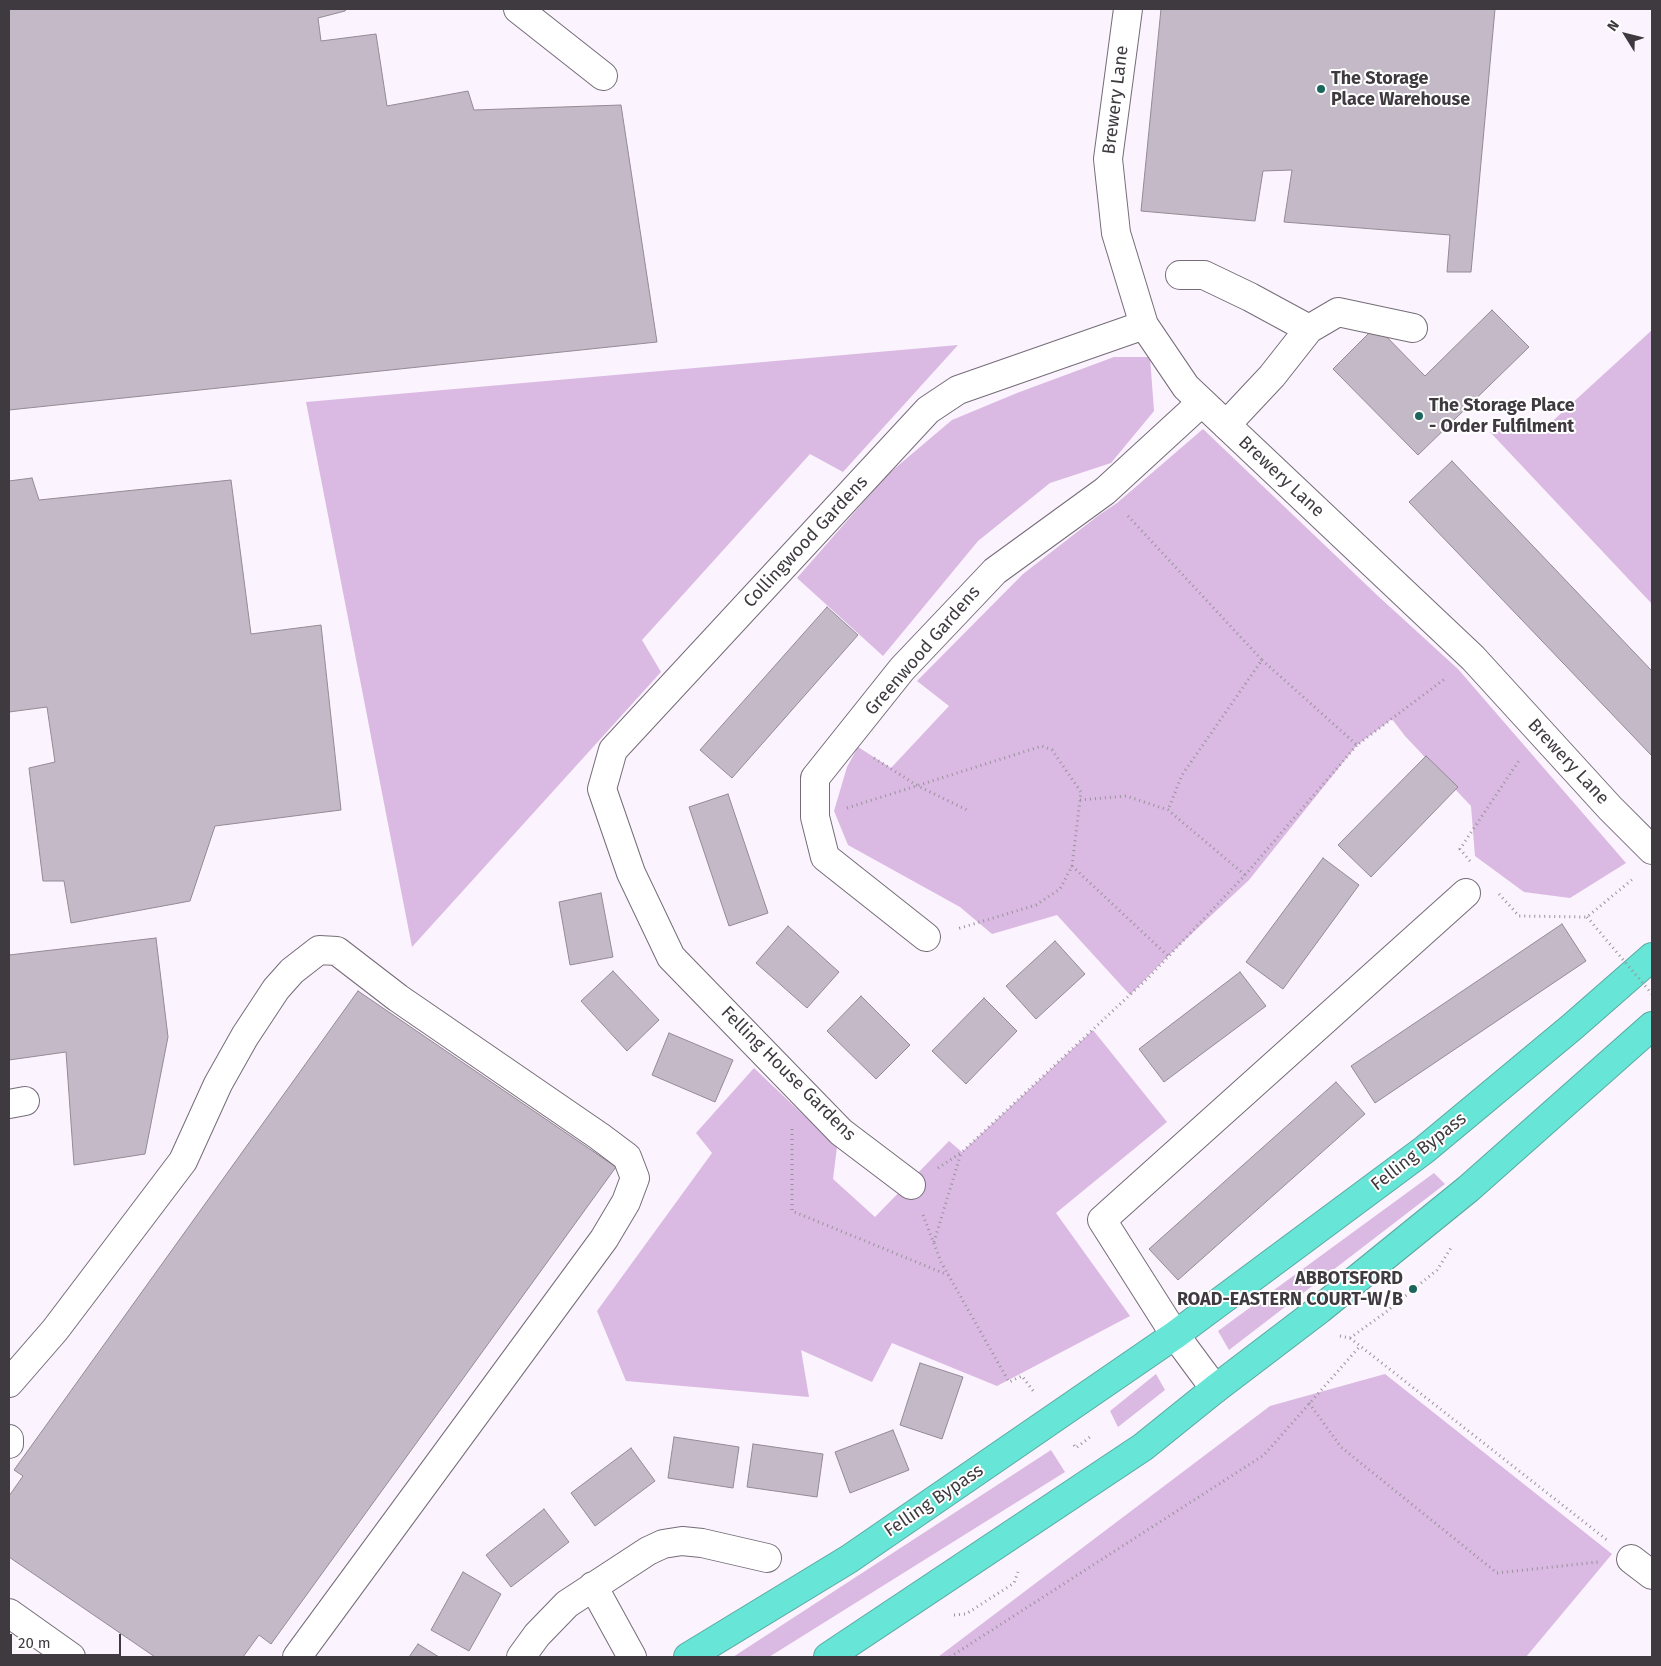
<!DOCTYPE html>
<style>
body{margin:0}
#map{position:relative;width:1661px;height:1666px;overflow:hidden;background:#fbf3fd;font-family:"Fira Sans",sans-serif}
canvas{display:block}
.frame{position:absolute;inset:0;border:10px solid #3e3a3f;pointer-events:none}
.north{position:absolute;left:1601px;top:10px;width:50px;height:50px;-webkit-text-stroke:4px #fff;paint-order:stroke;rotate:306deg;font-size:14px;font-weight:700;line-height:20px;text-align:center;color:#3e3a3f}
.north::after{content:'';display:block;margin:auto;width:18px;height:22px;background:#3e3a3f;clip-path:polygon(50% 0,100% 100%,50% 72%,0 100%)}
.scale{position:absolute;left:10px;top:1634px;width:111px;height:22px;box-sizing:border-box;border:2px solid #3e3a3f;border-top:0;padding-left:6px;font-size:15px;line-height:18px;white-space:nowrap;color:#3e3a3f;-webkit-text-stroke:4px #fff;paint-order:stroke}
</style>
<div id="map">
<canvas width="1661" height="1666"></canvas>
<div class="frame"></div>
<div class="north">N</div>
<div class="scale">20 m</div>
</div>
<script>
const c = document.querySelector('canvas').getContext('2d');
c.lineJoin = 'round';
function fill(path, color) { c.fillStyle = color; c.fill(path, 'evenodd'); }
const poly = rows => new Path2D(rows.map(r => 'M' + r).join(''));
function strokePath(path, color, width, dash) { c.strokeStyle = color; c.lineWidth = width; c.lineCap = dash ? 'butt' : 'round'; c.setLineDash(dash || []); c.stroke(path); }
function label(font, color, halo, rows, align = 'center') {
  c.font = font + ' "Fira Sans",sans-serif'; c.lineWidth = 4; c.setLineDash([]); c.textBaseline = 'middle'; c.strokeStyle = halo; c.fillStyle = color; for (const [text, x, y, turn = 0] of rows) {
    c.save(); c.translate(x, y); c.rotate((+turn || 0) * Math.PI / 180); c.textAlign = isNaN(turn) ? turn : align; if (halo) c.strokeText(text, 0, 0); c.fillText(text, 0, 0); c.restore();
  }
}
fill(poly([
 [1652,330,1652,604,1490,432,1545,428],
 [958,345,843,472,810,454,642,640,661,672,412,947,306,402],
 [1114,357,1150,357,1154,411,1111,463,1050,483,978,541,883,656,797,578,887,475,952,420,1017,393],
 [1203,429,1378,596,1458,669,1626,863,1570,898,1524,892,1475,856,1471,806,1405,736,1392,719,1357,745,1249,880,1168,956,1130,995,1057,915,992,934,960,907,848,845,834,811,847,767,858,747,891,768,949,706,917,681,1023,574,1099,515,1117,503],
 [1093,1030,1167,1122,1056,1213,1130,1316,997,1386,892,1343,872,1382,801,1350,809,1397,626,1381,597,1311,712,1153,696,1133,754,1068,837,1147,833,1179,875,1217,949,1141,962,1152],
 [1434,1173,1445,1184,1229,1350,1218,1331],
 [1156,1374,1165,1390,1118,1427,1110,1411],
 [1385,1374,1612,1554,1526,1657,938,1657,1270,1406],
 [1051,1450,1065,1472,769,1657,733,1657]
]), '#dab9e2');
const building = poly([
 [9,9,347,9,345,11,318,18,321,41,376,34,387,106,468,91,474,110,621,105,657,342,9,410,9,9],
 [1161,9,1495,9,1471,272,1447,272,1450,235,1284,222,1292,170,1263,171,1255,221,1141,211,1161,9],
 [1492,310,1529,347,1418,455,1333,369,1376,326,1425,376,1492,310],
 [1452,461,1652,671,1652,756,1409,502,1452,461],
 [32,478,39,500,231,480,251,634,321,625,341,810,215,826,190,901,71,923,64,881,43,881,29,768,55,762,47,707,9,712,9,481,32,478],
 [827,607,858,635,732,778,700,750,827,607],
 [1426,756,1458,787,1371,877,1338,845,1426,756],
 [728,794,768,913,729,926,689,807,728,794],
 [1323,858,1359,885,1283,989,1246,962,1323,858],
 [601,893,613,957,570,965,559,902,601,893],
 [1562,924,1586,961,1375,1103,1351,1066,1562,924],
 [788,926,839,972,807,1008,756,963,788,926],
 [156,938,168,1037,145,1154,74,1165,66,1052,9,1060,9,955,156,938],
 [1055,941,1085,974,1036,1019,1006,986,1055,941],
 [613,971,659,1020,627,1051,581,1001,613,971],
 [1240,972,1266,1006,1164,1082,1139,1049,1240,972],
 [358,991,616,1167,271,1644,259,1635,243,1657,155,1657,9,1557,9,1496,23,1476,14,1470,358,991],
 [861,996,910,1045,876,1079,827,1031,861,996],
 [984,998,1017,1031,966,1084,932,1051,984,998],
 [669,1033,733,1060,715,1102,652,1075,669,1033],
 [1336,1082,1365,1114,1178,1280,1149,1249,1336,1082],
 [920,1363,963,1377,942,1439,900,1425,920,1363],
 [893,1430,909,1470,850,1493,835,1452,893,1430],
 [674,1437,739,1447,733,1488,668,1478,674,1437],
 [753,1444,823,1454,817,1497,747,1487,753,1444],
 [631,1448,655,1481,595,1526,571,1493,631,1448],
 [544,1509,569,1542,511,1587,486,1555,544,1509],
 [463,1572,501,1594,469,1651,431,1630,463,1572],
 [418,1644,439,1657,409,1657,418,1644]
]);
fill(building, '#c4bac7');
strokePath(building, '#948a96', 1);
const minor = poly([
 [518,9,603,76],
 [1128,9,1108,159,1116,233,1144,325,1186,387,1473,658,1610,808,1652,850],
 [1180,275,1204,275,1250,297,1309,329],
 [1226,425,1272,376,1309,329,1338,312,1413,328],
 [926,937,825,857,815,817,815,778,902,669,995,571,1105,491,1202,402],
 [9,1104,25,1101],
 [911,1185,841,1132,671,957,631,873,602,789,613,750,928,410,958,390,1144,325],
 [9,1383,55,1330,183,1161,218,1084,245,1036,276,989,292,971,319,950,337,951,398,998,599,1136,627,1157,635,1178,626,1202,604,1239,297,1657],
 [1215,1389,1175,1335,1102,1220,1466,893],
 [9,1439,9,1444],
 [1631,1559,1652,1575],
 [593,1586,632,1657],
 [9,1613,71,1657],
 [521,1657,537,1635,567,1604,648,1551,663,1544,682,1541,702,1543,767,1558]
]);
const highway = poly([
 [688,1657,849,1559,1175,1335,1424,1150,1572,1027,1652,957],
 [828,1657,1143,1447,1215,1389,1320,1309,1468,1189,1652,1026]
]);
strokePath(minor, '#756c78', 30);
strokePath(highway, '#59a9a1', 30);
strokePath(poly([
 [1128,516,1262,660,1182,775,1168,810],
 [1262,660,1357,745,1446,678],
 [874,758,918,786,967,810],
 [1080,800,1126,796,1168,810,1245,875],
 [847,808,1042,746,1052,750,1081,792,1072,866,1060,889,1036,905,957,929],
 [1470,861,1460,849,1520,759],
 [1072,866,1168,956],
 [1499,894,1519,916,1587,917,1634,878],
 [792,1129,792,1211,948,1275],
 [938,1168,962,1152,1149,977,1245,875,1357,745],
 [923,1215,941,1262,1009,1382,1022,1376,1034,1392],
 [934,1242,961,1153],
 [1340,1336,1350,1338,1386,1312,1437,1270,1451,1248],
 [1350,1338,1607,1540],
 [1309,1403,1341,1447,1497,1573,1598,1562],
 [1074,1445,1076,1448,1090,1437],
 [954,1615,966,1614,1014,1583,1018,1572],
 [950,1657,1264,1455,1360,1346]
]), '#98939a', 3, [1, 4]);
strokePath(minor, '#fff', 28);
strokePath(highway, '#67e5d6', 28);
strokePath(poly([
 [1587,917,1652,994]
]), '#98939a', 3, [1, 4]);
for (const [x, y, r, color] of [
 [1321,89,5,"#1a655c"],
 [1419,416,5,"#1a655c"],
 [1413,1289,5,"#1a655c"]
]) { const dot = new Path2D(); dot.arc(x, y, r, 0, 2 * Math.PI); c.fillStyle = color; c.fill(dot); strokePath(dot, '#fff', 2); }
label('bold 18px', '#3e3a3f', '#fff', [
 ["The Storage",1331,79],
 ["Place Warehouse",1331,100],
 ["The Storage Place",1429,406],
 ["- Order Fulfilment",1429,427],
 ["ABBOTSFORD",1403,1279,"right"],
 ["ROAD-EASTERN COURT-W/B",1403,1300,"right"]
], 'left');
label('18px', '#3e3a3f', '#fff', [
 ["Brewery Lane",1116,100,-83],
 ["Brewery Lane",1281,477,43],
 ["Collingwood Gardens",806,542,-47],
 ["Greenwood Gardens",923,651,-49],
 ["Brewery Lane",1568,762,47],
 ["Felling House Gardens",788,1074,45],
 ["Felling Bypass",1419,1152,-38],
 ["Felling Bypass",934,1501,-34]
]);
</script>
